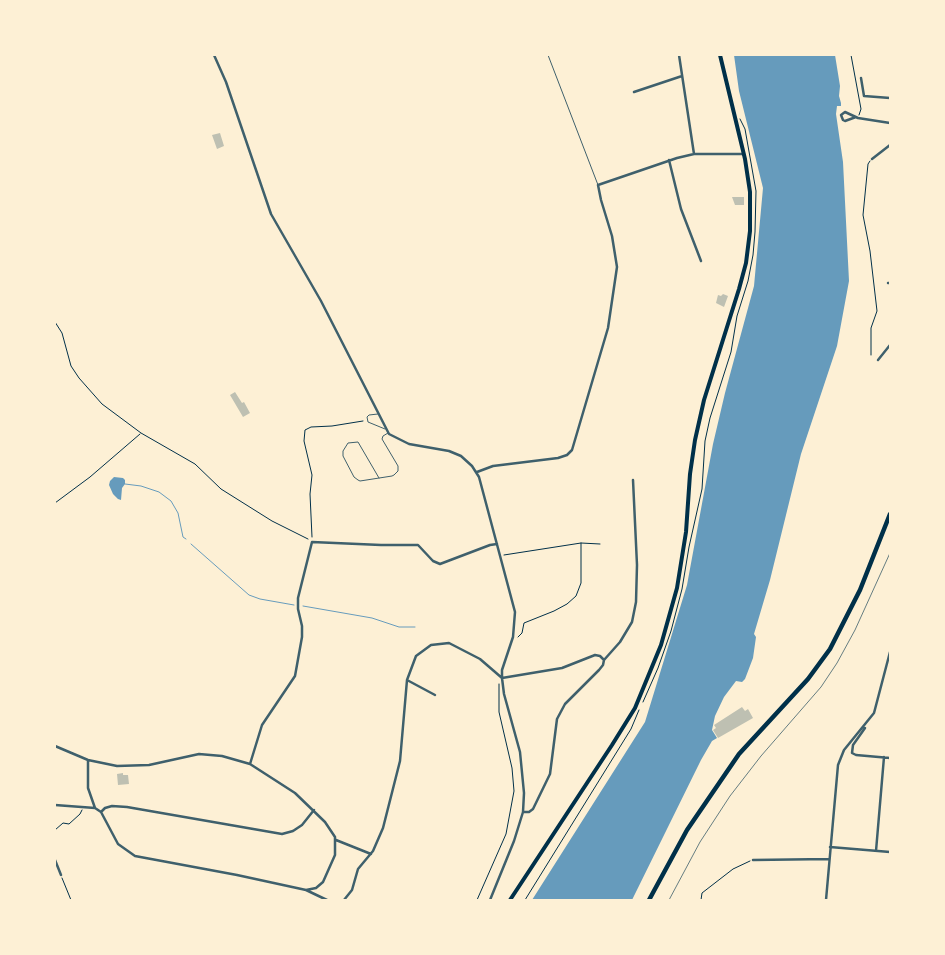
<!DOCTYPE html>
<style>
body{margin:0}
#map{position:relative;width:945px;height:955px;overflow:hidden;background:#fdf0d5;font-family:"Crimson Pro",serif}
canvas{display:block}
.frame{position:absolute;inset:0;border:56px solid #fdf0d5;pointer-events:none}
</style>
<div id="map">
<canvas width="945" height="955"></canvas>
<div class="frame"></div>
</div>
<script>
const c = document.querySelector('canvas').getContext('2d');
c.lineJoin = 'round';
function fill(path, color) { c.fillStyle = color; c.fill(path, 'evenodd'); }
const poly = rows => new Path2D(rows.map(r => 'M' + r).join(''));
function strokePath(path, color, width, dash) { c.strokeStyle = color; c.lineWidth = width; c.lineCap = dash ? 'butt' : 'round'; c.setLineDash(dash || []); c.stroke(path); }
fill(poly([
 [734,55,835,55,840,86,839,96,841,103,841,106,837,106,836,114,843,162,849,281,837,346,801,454,770,580,754,634,756,637,753,658,745,679,742,682,736,681,724,697,715,716,712,730,717,738,712,741,701,760,632,900,532,900,645,722,687,585,713,444,725,393,754,286,763,188,739,91],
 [114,477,123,478,125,480,125,484,122,488,121,500,118,499,113,494,109,485,110,481]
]), '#669bbc');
strokePath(poly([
 [125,484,141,486,159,492,171,501,178,513,183,537,186,539],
 [191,544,249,595,260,599,294,605],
 [303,606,372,618,399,627,415,627]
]), '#669bbc', 1);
fill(poly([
 [220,133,224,146,217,149,212,135],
 [732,197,744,197,744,205,735,205],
 [723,294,728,296,724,307,716,303,718,295,721,296],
 [235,392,242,403,244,402,250,413,243,417,230,395],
 [742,707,745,711,748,709,753,718,718,738,713,730,716,728,714,725],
 [123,773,123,775,128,775,129,784,118,785,117,774]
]), '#bec0b2');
strokePath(poly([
 [851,55,861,109,859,115],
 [870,161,868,164,863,215,870,251,877,311,871,328,871,355],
 [55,322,62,333,71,366,79,378,102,404,141,433,195,464,221,489,272,521,308,539],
 [55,503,90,477,140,434],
 [312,537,310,494,312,475,304,441,305,430,311,427,332,426,363,421],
 [504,555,581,543,600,544],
 [518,637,522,633,524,623,554,611,567,604,576,596,581,583,581,543],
 [643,702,658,668,671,631,682,589,689,547,702,489,705,441,710,418,731,352,737,316,748,281,753,255,755,232,756,191,745,129,740,119],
 [55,830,63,823,69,824,80,814,82,810],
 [62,878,71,900],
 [477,900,506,834,514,791,512,768,499,712,499,684],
 [525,900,631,729,639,710],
 [701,900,702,893,733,869,750,861]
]), '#003049', 1);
strokePath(poly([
 [548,55,598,185],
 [378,414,369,415,367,417,368,422,385,429],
 [379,478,358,442,348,443,343,451,343,456,354,477,358,480,360,481,392,476,394,475,398,471,398,466,382,439,383,436,388,433]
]), '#3f606c', 1);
strokePath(poly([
 [214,55,226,82,271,214,321,301,389,434,409,444,449,451,461,456,472,466,479,477,515,612,513,637,502,670,502,678,504,694,520,752,524,793,523,812,514,841,490,900],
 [679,55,694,154],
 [861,78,864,96,890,98],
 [634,92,682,76],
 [856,117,845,121,843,120,841,115,845,112,858,118,890,123],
 [872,159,890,145],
 [669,160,681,209,701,261],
 [888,283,890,283],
 [878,360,890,345],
 [477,472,493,466,558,458,567,455,572,450,608,328,617,267,612,236,601,200,598,185,677,158,694,154,744,154],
 [604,660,620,642,632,622,636,602,637,565,633,480],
 [407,680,435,695],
 [865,728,853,745,852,753,856,755,890,758],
 [55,746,88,760,117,766,149,765,199,754,222,756,250,764,295,793,325,822,335,837,335,855,323,882,316,888,306,890,237,875,135,856,118,844,101,812,95,808,88,788,88,760],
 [250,764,262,725,295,676,302,637,302,626,298,609,298,598,312,542,381,545,418,545,433,561,440,564,490,545,497,544],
 [55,805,95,808],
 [101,812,105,808,112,806,127,807,282,834,293,831,302,825,314,810],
 [336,840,371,854],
 [830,847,890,852],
 [876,851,884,757],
 [55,860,61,875],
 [753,860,829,859],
 [306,890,327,900],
 [344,900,352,890,358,869,373,851,383,828,400,761,407,680,416,656,431,645,449,643,480,659,502,678,562,668,595,655,600,656,604,660,603,665,599,670,565,704,557,719,550,774,533,809,529,812,523,812],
 [826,900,838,765,844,750,874,713,890,652]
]), '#3f606c', 2.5);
strokePath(poly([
 [510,900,612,745,635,708,661,645,677,588,686,532,690,474,695,440,704,400,739,289,746,263,750,231,750,192,745,159,720,55]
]), '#003049', 4);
strokePath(poly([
 [649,900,687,830,739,754,808,679,830,649,860,590,890,514]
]), '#003049', 4.5);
strokePath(poly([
 [669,900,700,842,730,796,761,756,821,687,837,663,855,630,890,553]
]), '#657d81', 1);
</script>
